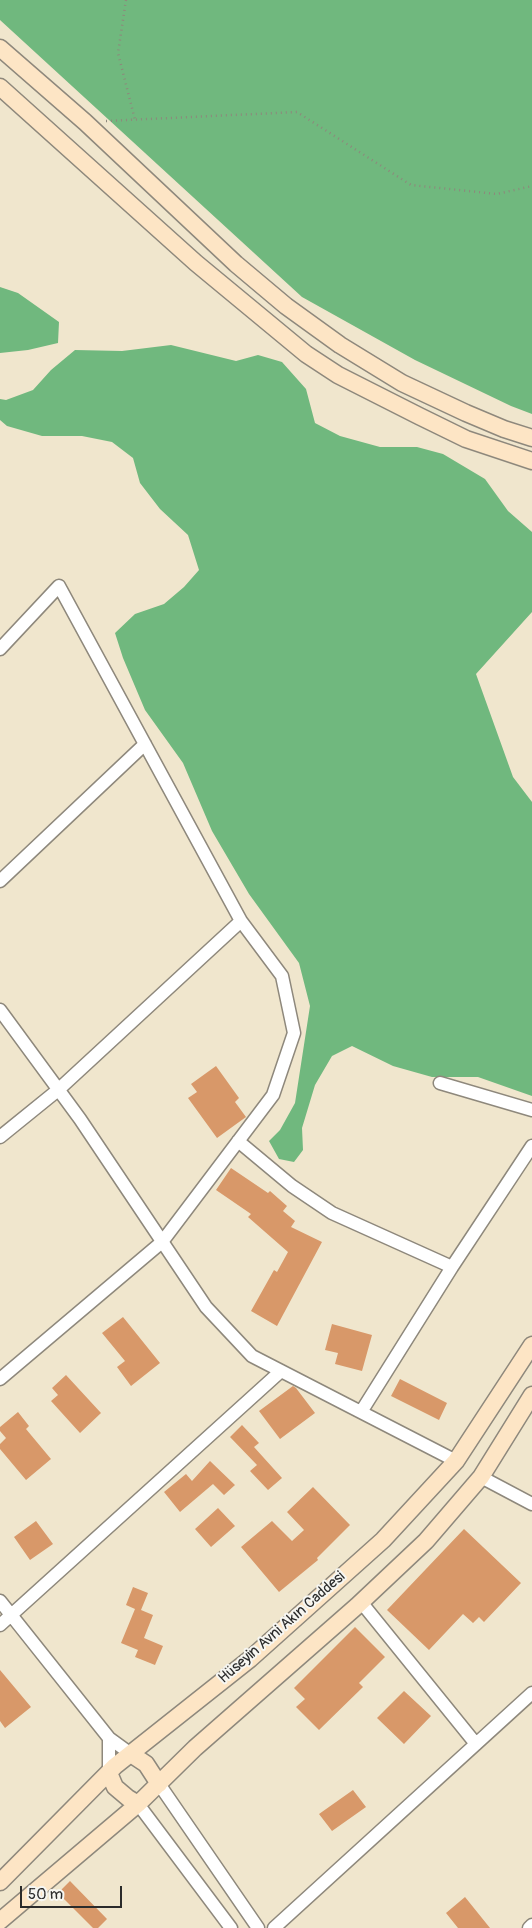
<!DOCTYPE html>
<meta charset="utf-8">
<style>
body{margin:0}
#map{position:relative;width:532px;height:1928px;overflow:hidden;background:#f0e6cd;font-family:Pangolin,sans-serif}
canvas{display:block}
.scale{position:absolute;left:20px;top:1886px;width:102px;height:22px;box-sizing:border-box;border:2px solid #2b2b2b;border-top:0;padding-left:6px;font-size:15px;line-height:18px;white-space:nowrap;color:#2b2b2b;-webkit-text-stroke:4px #f6f6f2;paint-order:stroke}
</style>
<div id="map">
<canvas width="532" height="1928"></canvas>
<div class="scale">50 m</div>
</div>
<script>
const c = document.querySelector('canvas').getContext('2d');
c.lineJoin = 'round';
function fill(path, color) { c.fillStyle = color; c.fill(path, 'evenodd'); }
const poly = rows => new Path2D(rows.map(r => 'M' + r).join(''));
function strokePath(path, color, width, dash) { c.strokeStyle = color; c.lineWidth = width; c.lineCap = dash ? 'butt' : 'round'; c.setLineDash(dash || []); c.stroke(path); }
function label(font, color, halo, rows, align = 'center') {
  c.font = font + ' Pangolin,sans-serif'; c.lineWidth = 4; c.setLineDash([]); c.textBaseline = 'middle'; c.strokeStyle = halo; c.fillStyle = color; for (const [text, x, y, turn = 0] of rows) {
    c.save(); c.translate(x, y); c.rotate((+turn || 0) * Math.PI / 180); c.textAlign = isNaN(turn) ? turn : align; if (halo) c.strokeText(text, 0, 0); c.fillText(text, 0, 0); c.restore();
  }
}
fill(poly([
 [0,0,532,0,532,414,511,406,415,360,302,297,0,20],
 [0,287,18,293,59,322,58,343,28,350,0,353],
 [171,345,236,361,258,355,282,362,306,389,315,423,340,436,380,447,417,447,443,454,485,479,508,511,532,532,532,612,476,674,513,777,532,802,532,1096,478,1077,432,1077,393,1066,352,1046,332,1056,315,1085,302,1128,303,1150,294,1162,279,1159,269,1141,280,1130,295,1103,310,1006,299,963,249,894,212,831,183,763,145,710,123,658,115,633,135,614,164,604,184,587,199,570,188,535,160,509,140,483,133,458,112,442,82,436,42,436,7,426,0,420,0,399,6,400,33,390,51,370,75,350,122,351]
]), '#70b87e');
fill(poly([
 [216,1066,239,1098,235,1102,246,1117,217,1138,188,1098,197,1092,191,1084],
 [231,1168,268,1193,270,1191,287,1206,283,1211,295,1221,291,1227,322,1242,277,1326,251,1311,274,1270,277,1272,288,1252,248,1217,251,1214,216,1190],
 [123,1317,160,1363,131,1386,117,1367,125,1361,102,1333],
 [332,1324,372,1335,362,1371,335,1364,338,1353,325,1350],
 [66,1375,101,1413,80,1433,51,1401,58,1395,52,1388],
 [400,1379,447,1403,439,1420,391,1396],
 [293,1386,296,1388,315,1413,280,1439,259,1411],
 [18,1412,29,1426,26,1429,51,1459,26,1480,0,1449,0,1444,6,1438,0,1431,0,1427],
 [242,1425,259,1443,254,1447,282,1478,268,1490,250,1471,257,1465,230,1437],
 [210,1461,235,1485,224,1495,213,1484,180,1512,164,1492,186,1474,192,1481],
 [313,1487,350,1525,317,1558,318,1560,279,1592,241,1547,272,1521,292,1541,304,1530,287,1512],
 [218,1508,235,1526,211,1547,195,1529],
 [36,1521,53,1544,30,1560,14,1537],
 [464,1529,521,1583,484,1622,479,1617,473,1623,463,1614,429,1650,387,1610],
 [133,1587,148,1593,141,1610,153,1615,144,1638,163,1646,155,1665,135,1657,138,1650,121,1643,135,1609,126,1605],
 [355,1627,385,1657,359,1683,363,1687,319,1730,296,1707,305,1699,294,1688],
 [0,1670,31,1707,5,1728,0,1721],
 [404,1691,431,1716,404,1744,377,1718],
 [353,1790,366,1807,332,1831,319,1814],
 [70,1881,107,1919,98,1928,93,1928,58,1893],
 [465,1897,490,1928,458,1928,446,1913]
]), '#d89869');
const street = poly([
 [0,649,59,586,241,921,282,976,294,1033,273,1095,162,1242,0,1379],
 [0,881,145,744],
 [0,1010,80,1119,206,1307,252,1356,456,1461],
 [440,1083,532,1110],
 [0,1137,58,1090,241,921],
 [238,1141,292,1186,332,1213,452,1267],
 [361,1412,452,1267,532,1146],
 [481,1477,532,1504],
 [0,1601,109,1738,131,1754],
 [361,1602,476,1744],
 [0,1625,281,1371],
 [109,1738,109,1773],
 [159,1784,258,1928],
 [138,1804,231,1928],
 [274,1928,532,1693],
 [529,1928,532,1925]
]);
const secondary = poly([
 [0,48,85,122,236,264,286,306,340,345,402,383,466,413,504,429,532,438],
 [0,87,196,263,306,354,338,375,419,416,466,439,532,461],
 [131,1754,146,1764,159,1784],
 [109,1773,115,1787,128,1798,138,1804],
 [0,1882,115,1766,250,1659,383,1540,456,1461,532,1345],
 [0,1921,138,1804,195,1748,357,1606,426,1541,481,1477,532,1395]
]);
strokePath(street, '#8e887c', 15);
strokePath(secondary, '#8e887c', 19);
strokePath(poly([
 [126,0,118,53,135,120],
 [106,121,297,112,411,185,497,194,532,186]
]), '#8e887c', 2.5, [1, 4]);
strokePath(street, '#fff', 12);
strokePath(secondary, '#fde5c5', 16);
label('15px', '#2b2b2b', '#f6f6f2', [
 ["Hüseyin Avni Akın Caddesi",282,1628,-41]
]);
</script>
